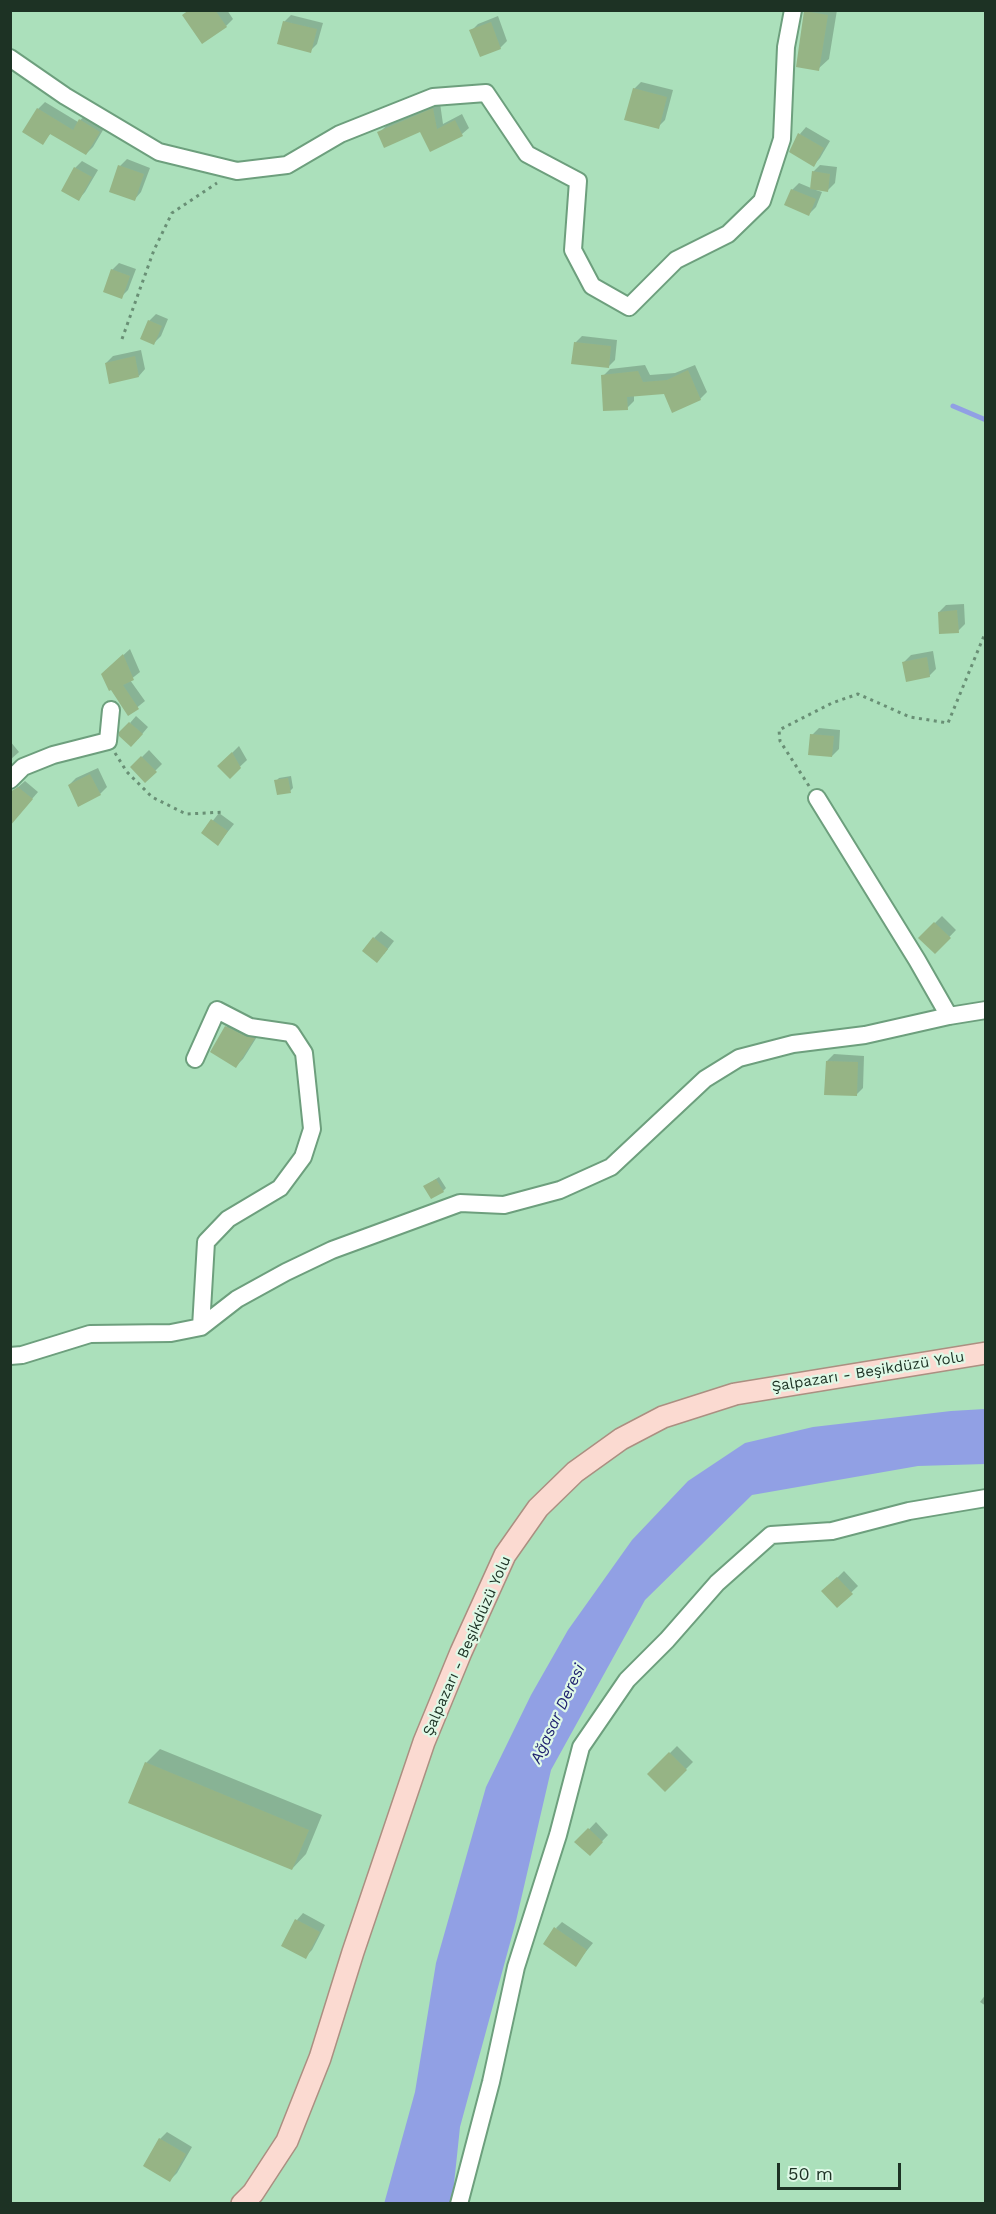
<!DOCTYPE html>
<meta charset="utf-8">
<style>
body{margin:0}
#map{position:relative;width:996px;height:2214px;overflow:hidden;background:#abe0bb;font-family:"Work Sans",sans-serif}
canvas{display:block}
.frame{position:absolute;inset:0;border:12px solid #1d3224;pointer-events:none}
.scale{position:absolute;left:777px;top:2163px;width:124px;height:27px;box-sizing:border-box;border:3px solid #1d3224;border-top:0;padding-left:8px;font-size:18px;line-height:21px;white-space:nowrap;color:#1d3224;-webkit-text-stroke:4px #dff9e7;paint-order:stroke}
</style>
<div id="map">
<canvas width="996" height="2214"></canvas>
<div class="frame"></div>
<div class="scale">50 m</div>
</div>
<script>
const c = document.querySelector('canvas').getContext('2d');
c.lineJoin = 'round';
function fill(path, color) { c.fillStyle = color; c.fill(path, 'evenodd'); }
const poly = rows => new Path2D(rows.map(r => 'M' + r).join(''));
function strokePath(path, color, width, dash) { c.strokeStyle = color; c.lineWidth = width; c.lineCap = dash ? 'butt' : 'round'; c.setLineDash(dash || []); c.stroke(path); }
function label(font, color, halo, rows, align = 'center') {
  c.font = font + ' "Work Sans",sans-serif'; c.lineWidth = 4.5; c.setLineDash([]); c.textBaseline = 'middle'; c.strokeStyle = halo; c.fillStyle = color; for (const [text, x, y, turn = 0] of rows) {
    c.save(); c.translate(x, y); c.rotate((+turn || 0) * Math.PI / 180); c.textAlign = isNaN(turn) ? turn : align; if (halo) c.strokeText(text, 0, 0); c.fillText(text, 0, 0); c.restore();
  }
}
fill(poly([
 [985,1409,985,1464,918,1466,752,1495,645,1600,551,1770,516,1921,460,2127,452,2203,384,2204,415,2092,436,1963,486,1787,531,1695,568,1630,632,1540,688,1481,745,1443,813,1427,951,1411]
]), '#91a0e4');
fill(poly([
 [189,10,227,10,233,19,226,26],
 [806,10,837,10,829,59,818,69],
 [291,15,323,23,317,44,310,51,284,22],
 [498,16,507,41,500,48,471,31,478,24],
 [641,82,673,90,665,120,658,127,634,89],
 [45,102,78,122,87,114,106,125,93,147,86,154,51,133,42,143,38,109],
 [440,103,443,124,462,114,469,128,462,134,421,130,379,133,386,126],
 [806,127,830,141,820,158,814,165,800,134],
 [127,159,150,168,141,192,135,199,120,166],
 [82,161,98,170,85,192,79,199,75,168],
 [820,165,837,167,835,183,828,190,816,190,822,192,816,207,809,214,792,190,799,183,811,188,813,172],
 [119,263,136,269,128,290,121,297,112,270],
 [156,314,168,319,161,336,154,343,149,321],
 [582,336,617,340,615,360,608,367,575,343],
 [141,350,145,369,139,376,106,363,113,356],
 [645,365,650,375,675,373,695,365,707,392,700,399,665,392,634,395,634,401,627,408,603,376,610,369],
 [964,604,965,624,958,631,939,612,946,605],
 [130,649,140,672,130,680,145,701,129,714,103,674],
 [933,651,936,669,929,676,904,662,911,655],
 [136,716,148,727,138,739,130,723],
 [819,728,840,730,839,749,832,756,812,735],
 [10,741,19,752,10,760],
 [239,746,247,760,230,776,219,766],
 [149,750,162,764,145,781,132,767],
 [98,768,107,787,100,794,69,785,76,778],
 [291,776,293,788,290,791,276,781,279,778],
 [25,781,38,792,20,813,10,794],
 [219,813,234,824,218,844,203,833],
 [942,916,956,930,935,952,920,938],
 [381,931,394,941,384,954,374,938],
 [233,1020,260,1032,243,1059,236,1066,226,1027],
 [834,1054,864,1056,863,1088,856,1095,827,1061],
 [439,1177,446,1188,443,1191,425,1186],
 [844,1571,858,1586,837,1606,824,1591],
 [677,1746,693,1762,665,1790,649,1774],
 [160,1749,322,1815,306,1854,292,1869,146,1763],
 [596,1822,608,1835,590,1854,577,1842],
 [303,1913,325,1925,312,1950,305,1957,297,1920],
 [562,1922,593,1943,575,1965,556,1928],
 [986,1994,986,2006,980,2002],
 [167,2132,192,2147,177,2173,170,2180,160,2139]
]), '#0003');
strokePath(poly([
 [953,406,986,420]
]), '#91a0e4', 5);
fill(poly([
 [189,10,215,10,227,27,202,44,182,15],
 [804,11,828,15,819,71,796,67],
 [283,21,317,29,311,53,277,44],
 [491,22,501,49,480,57,469,30],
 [633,88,667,97,659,129,624,120],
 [37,108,73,130,79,119,100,132,86,155,50,134,43,145,22,132],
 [433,108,437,129,455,120,463,136,430,152,420,132,384,148,377,132],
 [798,133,824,148,814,167,789,152],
 [118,165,144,174,135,201,109,192],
 [74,167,92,177,79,201,61,191],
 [812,171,830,174,828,192,810,189],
 [791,189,816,199,809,216,784,205],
 [111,269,130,276,122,299,103,292],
 [148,320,162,326,154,345,140,339],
 [574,342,611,346,609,368,571,364],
 [135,356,139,377,109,384,105,363],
 [688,370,701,400,672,413,664,394,627,397,628,410,603,411,601,375,638,371,643,382,667,380],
 [957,610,959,633,939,634,938,612],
 [123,654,134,680,123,685,139,709,128,716,111,690,109,691,101,674],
 [927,657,930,677,906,682,902,662],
 [129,722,143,734,131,747,119,736,119,732],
 [810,734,834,736,832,757,808,755],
 [232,752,241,768,230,779,217,766],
 [141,756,157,772,145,783,130,767],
 [90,774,101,795,78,807,68,785],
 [288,778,291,793,277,795,274,780],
 [18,787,33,799,10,826,10,792],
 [211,819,228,831,218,846,201,833],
 [934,922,951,938,935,954,918,938],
 [373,937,388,949,377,963,362,951],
 [225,1026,245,1036,255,1038,236,1068,210,1052],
 [826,1061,858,1062,857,1096,824,1095],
 [436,1179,444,1192,431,1199,423,1186],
 [837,1577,853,1594,837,1608,821,1591],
 [669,1752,687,1770,665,1792,647,1774],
 [145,1762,309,1830,292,1870,128,1803],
 [588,1828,603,1842,590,1856,574,1842],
 [295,1919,320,1932,306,1959,281,1946],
 [554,1927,587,1950,576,1967,543,1944],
 [159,2138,186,2154,170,2182,143,2166]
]), '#96b485');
const minor = poly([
 [10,58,65,96,159,152,237,171,287,165,340,134,433,97,486,93,527,154,578,181,573,250,592,286,629,307,676,260,728,234,762,201,782,139,786,47,793,10],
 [10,780,23,767,53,755,108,741,111,710],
 [817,798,917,960,949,1016],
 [195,1059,217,1010,250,1027,291,1033,304,1053,312,1129,303,1157,280,1188,228,1219,206,1242,201,1327],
 [10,1356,22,1355,90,1334,171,1333,201,1327,237,1299,286,1272,332,1250,460,1203,504,1205,560,1190,611,1167,705,1079,739,1058,793,1044,865,1035,949,1016,986,1010],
 [459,2204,491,2082,516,1967,558,1835,581,1747,627,1680,667,1640,717,1583,771,1535,832,1531,909,1511,986,1498]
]);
const major = poly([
 [242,2204,253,2193,287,2141,320,2058,353,1952,424,1742,461,1652,505,1555,538,1508,575,1472,621,1439,663,1417,735,1394,986,1353]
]);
strokePath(minor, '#6d9f7d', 20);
strokePath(major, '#ab8f81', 24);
strokePath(poly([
 [122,339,154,250,172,213,217,183],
 [115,753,127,772,152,797,186,814,225,812],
 [809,786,780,741,779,730,832,703,858,694,910,717,948,723,986,631]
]), '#698f75', 3, [3, 4.5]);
strokePath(minor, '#fff', 16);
strokePath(major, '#fbdad1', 21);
label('15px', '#1d3224', '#dff9e7', [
 ["Şalpazarı - Beşikdüzü Yolu",868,1372,-9],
 ["Şalpazarı - Beşikdüzü Yolu",467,1646,-66]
]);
label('italic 16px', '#202270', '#dff9e7', [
 ["Ağasar Deresi",558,1714,-65]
]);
</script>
